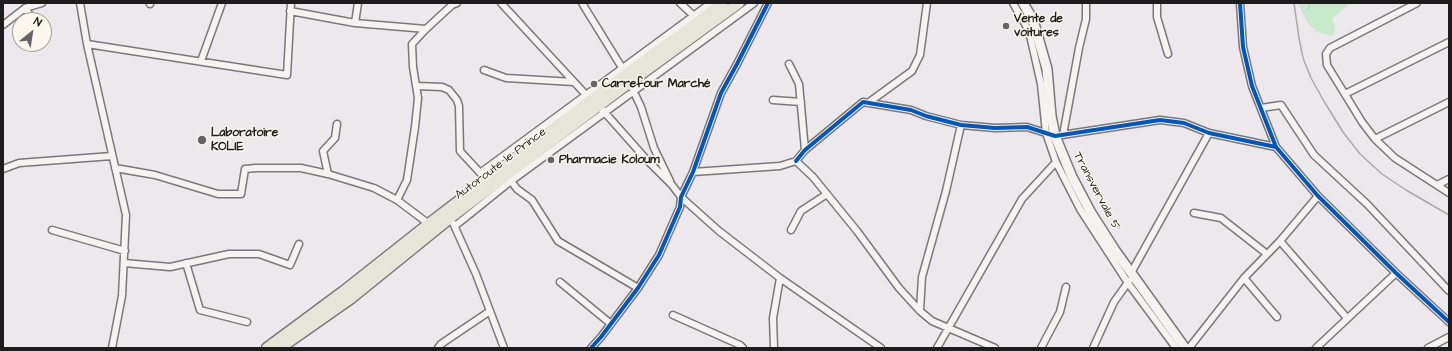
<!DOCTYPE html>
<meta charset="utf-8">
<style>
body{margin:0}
#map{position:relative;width:1452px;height:351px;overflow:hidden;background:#ece8ec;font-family:"Architects Daughter",sans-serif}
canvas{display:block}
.frame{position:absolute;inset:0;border:4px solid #1c1c1c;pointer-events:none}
.north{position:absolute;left:12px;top:12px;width:40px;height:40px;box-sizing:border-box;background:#fbf7ec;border:1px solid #a29f99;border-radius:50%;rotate:30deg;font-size:11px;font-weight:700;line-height:16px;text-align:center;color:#1c1c1c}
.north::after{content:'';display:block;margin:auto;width:14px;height:18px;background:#656365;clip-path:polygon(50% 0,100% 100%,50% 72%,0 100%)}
</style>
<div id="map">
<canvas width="1452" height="351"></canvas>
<div class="frame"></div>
<div class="north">N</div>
</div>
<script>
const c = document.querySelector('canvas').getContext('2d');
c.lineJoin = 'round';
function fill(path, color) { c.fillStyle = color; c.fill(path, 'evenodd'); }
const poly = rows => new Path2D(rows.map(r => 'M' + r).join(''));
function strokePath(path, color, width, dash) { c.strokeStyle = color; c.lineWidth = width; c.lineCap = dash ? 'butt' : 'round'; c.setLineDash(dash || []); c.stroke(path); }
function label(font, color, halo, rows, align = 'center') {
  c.font = font + ' "Architects Daughter",sans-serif'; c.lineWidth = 3; c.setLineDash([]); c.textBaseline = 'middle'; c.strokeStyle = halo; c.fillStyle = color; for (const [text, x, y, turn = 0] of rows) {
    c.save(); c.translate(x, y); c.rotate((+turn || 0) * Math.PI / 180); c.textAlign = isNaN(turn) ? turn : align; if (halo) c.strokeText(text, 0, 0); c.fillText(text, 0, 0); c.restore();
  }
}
fill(poly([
 [1298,3,1350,3,1332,19,1335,29,1333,36,1317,32,1307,22]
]), '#c9e9cb');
strokePath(poly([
 [1308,9,1310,3]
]), '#a2dae0', 1.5);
const street = poly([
 [80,3,87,44,126,215,122,296,112,348],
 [501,3,588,97],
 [582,3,624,71],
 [680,3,694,16],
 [1013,3,1029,31,1041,84,1046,133,1056,162,1080,209,1128,283,1176,348],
 [1157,3,1157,17,1168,54],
 [1240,3,1243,47,1252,86,1276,147,1318,196,1396,273,1449,322],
 [1417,3,1330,48,1326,54,1327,65,1362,122,1375,139,1395,158,1449,193],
 [150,4,150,3],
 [290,11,355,23,426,29,452,5,457,3],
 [33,20,25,8,42,3],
 [355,23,358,3],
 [3,25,25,8],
 [87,44,287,75,291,3],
 [201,61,222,3],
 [789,64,799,84,805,150],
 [484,70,506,78,574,82],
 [416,86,442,87,449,90,457,100,459,106,460,151,483,176],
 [632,88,641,107,654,148,670,181],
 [1345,94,1449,42],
 [773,100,801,102],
 [868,103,912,71,920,55,927,3],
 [599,106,646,159,672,185,681,197,719,231,780,278,881,348],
 [1261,108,1281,105,1314,155,1367,204,1449,291],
 [1063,135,1079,48,1086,19,1086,3],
 [1375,139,1449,102],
 [796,161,805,150,863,102,911,110,926,116,961,125,995,128,1027,127,1055,136,1160,120,1184,123,1209,133,1276,147],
 [115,168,155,175,218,194,241,194,245,169,256,168,301,168,328,174,374,188,397,200,425,221,430,223],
 [3,169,19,163,112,156],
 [693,172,780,166,796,161,813,177,857,231,899,288,920,311,932,321,995,348],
 [480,173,711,3],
 [328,174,323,151,335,138,337,124],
 [511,181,517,189,532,200,558,241,638,288],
 [1437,185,1449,179],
 [397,200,407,180,415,127,418,98,413,67,412,44,426,29],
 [1194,213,1221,218,1267,254],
 [453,223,476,274,504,348],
 [455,226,511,181,754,3],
 [52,230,125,251],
 [791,230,801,211,827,194],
 [1280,241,1347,318],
 [124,263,170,267,229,254,259,254,290,265,299,244],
 [186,263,200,310,247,322],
 [1131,273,1209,133],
 [1244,278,1277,317],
 [560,282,611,324],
 [920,311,922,277,946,191,961,125],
 [673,315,740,345,743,348],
 [438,348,441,344,490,311],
 [591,348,601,337,638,288,659,255,680,207,681,197,693,172,721,93,737,64,768,3],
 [774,348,773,318,780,278],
 [937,348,1022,199,1056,162],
 [1041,348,1060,312,1066,287],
 [1093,348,1114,302,1129,281],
 [1189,348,1244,278,1280,241,1318,196],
 [1316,348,1396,273],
 [1428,348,1449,337]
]);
const secondary = poly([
 [1023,3,1033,20,1047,69,1051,116,1055,136,1072,177,1091,213,1114,249,1185,348]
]);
const primary = poly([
 [267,348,344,291,430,223,591,100,723,3],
 [280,348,350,299,450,218,629,83,739,3]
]);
strokePath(street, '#7a787a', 9);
strokePath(secondary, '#7a787a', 12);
strokePath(primary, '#7a787a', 13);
strokePath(street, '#f4f3f0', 6);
strokePath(secondary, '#f4f3f0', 9);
strokePath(primary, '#e7e4d8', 10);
strokePath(poly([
 [1294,3,1299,38,1303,58,1311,78,1325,103,1343,132,1360,154,1382,174,1406,190,1449,215]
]), '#aba9a8', 1.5);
strokePath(poly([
 [1240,3,1243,47,1252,86,1276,147,1318,196,1396,273,1449,322],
 [796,161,805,150,863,102,911,110,926,116,961,125,995,128,1027,127,1055,136,1160,120,1184,123,1209,133,1276,147],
 [591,348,601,337,638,288,659,255,680,207,681,197,693,172,721,93,737,64,768,3]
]), '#0057b8', 4);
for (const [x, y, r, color] of [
 [1006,26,4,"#656365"],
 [594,84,4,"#656365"],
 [202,140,5,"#656365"],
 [551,160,4,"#656365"]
]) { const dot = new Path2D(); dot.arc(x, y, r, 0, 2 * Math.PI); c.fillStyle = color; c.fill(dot); strokePath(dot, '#fbf7ec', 1.5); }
label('bold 12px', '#1c1c1c', '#fbf7ec', [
 ["Vente de",1014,19],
 ["voitures",1014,33],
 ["Carrefour Marché",602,84],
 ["Laboratoire",211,133],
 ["KOLIE",211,147],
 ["Pharmacie Koloum",559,160]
], 'left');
label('12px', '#1c1c1c', '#fbf7ec', [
 ["Autoroute le Prince",501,164,-37],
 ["Transvervale 5",1096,191,62]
]);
</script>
